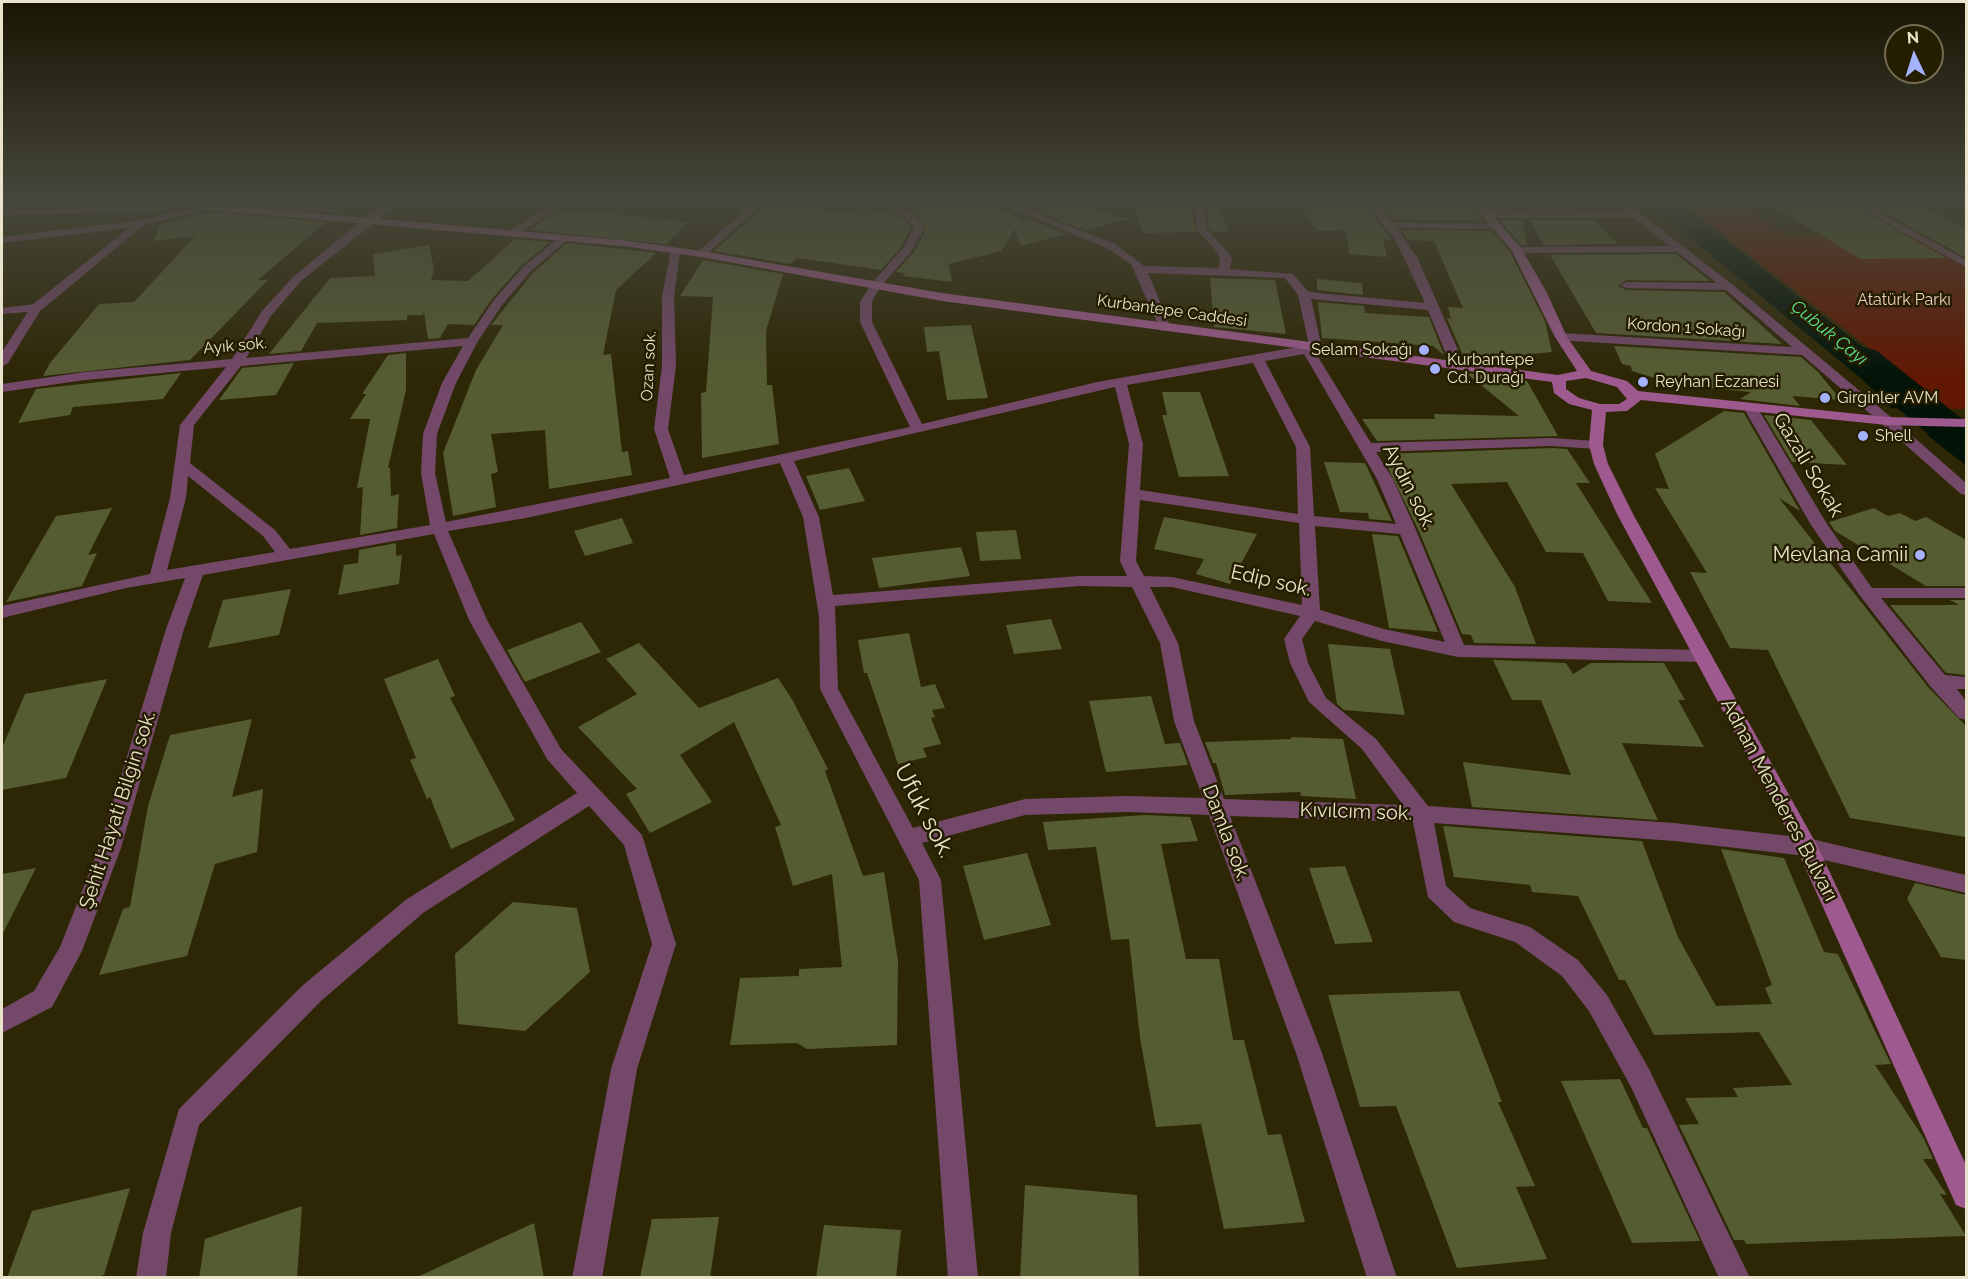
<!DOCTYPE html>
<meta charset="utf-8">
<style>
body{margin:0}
#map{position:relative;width:1968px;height:1279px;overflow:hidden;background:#2e2705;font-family:Raleway,sans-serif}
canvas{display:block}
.frame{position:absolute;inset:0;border:3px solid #e9e3cc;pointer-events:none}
.north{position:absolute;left:1884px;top:24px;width:60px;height:60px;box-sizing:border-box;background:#251d00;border:2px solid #736c52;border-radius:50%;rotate:356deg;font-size:16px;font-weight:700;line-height:24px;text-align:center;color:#e9e3cc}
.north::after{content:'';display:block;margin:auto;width:21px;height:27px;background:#a4b2fc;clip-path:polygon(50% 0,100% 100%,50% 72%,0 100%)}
</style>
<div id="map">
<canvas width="1968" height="1279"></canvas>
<div class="frame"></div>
<div class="north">N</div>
</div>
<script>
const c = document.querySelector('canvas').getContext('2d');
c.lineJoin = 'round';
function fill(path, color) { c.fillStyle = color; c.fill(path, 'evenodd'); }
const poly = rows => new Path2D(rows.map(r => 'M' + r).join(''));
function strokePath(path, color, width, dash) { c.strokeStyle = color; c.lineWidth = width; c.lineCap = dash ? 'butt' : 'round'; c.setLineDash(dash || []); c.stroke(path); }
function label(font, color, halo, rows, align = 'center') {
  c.font = font + ' Raleway,sans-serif'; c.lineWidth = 5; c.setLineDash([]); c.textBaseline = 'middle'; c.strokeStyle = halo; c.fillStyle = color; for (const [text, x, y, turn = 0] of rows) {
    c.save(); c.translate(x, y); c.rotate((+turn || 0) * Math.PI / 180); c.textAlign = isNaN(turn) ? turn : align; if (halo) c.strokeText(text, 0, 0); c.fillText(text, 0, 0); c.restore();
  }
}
fill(poly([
 [1679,200,1737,200,1788,236,1906,233,1966,267,1966,409,1948,409]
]), '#611702');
fill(poly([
 [1644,200,1675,200,1942,409,1891,408,1863,380],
 [1926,434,1966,435,1966,466,1964,464]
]), '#031308');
fill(poly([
 [1863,347,1877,351,1966,422,1966,457,1950,453,1849,367,1843,359,1849,351,1863,347]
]), '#031308');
fill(poly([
 [229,200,353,200,337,213,226,203],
 [922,200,978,200,1022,219,1019,223,1029,219,1067,234,1021,246,1015,229,1001,251,949,264,952,282,903,276,905,273,896,272,914,252,926,229,916,213,902,205],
 [1296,200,1362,200,1392,240,1383,240,1387,257,1349,254,1346,230,1317,231],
 [1377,200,1467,200,1484,221,1393,220],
 [1482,200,1517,200,1519,210,1491,210],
 [1517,200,1571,200,1582,210,1523,210],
 [1762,200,1843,200,1946,258,1861,259],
 [1861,200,1911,200,1966,229,1966,258],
 [1068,201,1128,219,1085,230,1042,213],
 [1188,201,1191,205,1196,232,1143,233,1134,205],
 [767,204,808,204,817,206,817,209,865,215,886,210,905,220,911,228,901,247,881,270,797,258,790,264,714,251],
 [1206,205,1217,205,1229,232,1213,232,1209,228],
 [558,209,603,213,689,222,666,244,530,230],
 [208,212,326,222,258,280,268,280,190,360,43,376,50,363,99,304,134,302,195,236,154,241,160,224],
 [1500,220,1522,220,1527,245,1521,245],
 [1529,220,1593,220,1618,244,1544,245],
 [1401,230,1492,231,1510,252,1545,321,1552,352,1513,356,1519,368,1465,360,1447,318,1451,319,1448,307,1463,308,1434,241,1408,240],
 [515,239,550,242,521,266,492,299,474,325,448,324,440,338,428,339,424,311,423,315,407,315,407,320,317,323,301,351,269,354,330,278,375,276,373,254,429,245,434,269,431,280,468,281],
 [567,243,656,253,616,290,603,355,611,354,622,452,628,451,632,475,549,489,545,430,491,434,498,472,491,474,496,507,453,516,443,453,476,370,503,325,491,325,533,273],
 [1676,254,1710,281,1626,280,1618,286,1626,290,1724,292,1782,344,1596,333,1550,255],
 [703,260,783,274,766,331,767,385,772,385,779,444,702,458,701,393,706,392,713,297,680,296],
 [1210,278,1275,280,1286,334,1214,327],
 [1317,279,1362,283,1363,295,1317,290],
 [1318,302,1364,306,1365,313,1429,317,1444,355,1433,346,1322,338],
 [971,325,988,398,947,400,939,351,927,352,924,327],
 [1614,346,1801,357,1818,372,1841,400,1792,396,1800,406,1740,399,1751,392,1677,385,1632,371,1631,366,1622,364],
 [406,353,406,390,388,468,390,468,391,496,399,494,397,528,360,535,363,487,357,488,370,419,350,419,366,394,362,394,388,355],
 [294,363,276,395,219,400,242,368],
 [181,373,163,399,73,407,70,415,18,423,36,389],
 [1466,373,1527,381,1558,436,1377,441,1362,419,1435,419,1434,414,1519,416],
 [1162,392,1200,392,1229,476,1179,477,1162,415,1167,415],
 [1724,411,1744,413,1800,511,1779,498,1928,687,1966,726,1966,837,1850,818,1768,650,1730,648,1690,572,1707,573,1655,488,1669,489,1655,454],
 [1764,415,1811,420,1847,465,1792,462],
 [1552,448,1567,449,1590,483,1576,483,1652,603,1608,601,1583,553,1546,552,1507,482,1451,484,1515,587,1536,644,1474,643,1471,635,1462,634,1418,529,1386,464,1394,464,1386,454],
 [1324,462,1365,463,1392,521,1369,519,1368,513,1340,512],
 [849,468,865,501,820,510,806,476],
 [112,508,88,555,97,553,82,586,6,602,56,516],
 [1874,508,1888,516,1900,513,1915,521,1926,517,1966,540,1966,586,1926,586,1835,531,1829,522],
 [1164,517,1176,519,1257,534,1230,584,1196,574,1204,559,1154,549],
 [622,518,633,543,585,556,574,531],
 [1016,530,1021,559,980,561,976,532],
 [1372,534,1398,536,1438,632,1389,628],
 [396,543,396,556,402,555,399,584,338,595,344,565,358,563,359,550],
 [961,547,970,576,879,588,872,558],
 [291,589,279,635,208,648,223,600],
 [1950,600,1966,600,1966,675,1946,673,1890,605,1959,605],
 [1051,619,1062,649,1014,654,1006,625],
 [581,622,601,652,525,682,507,650],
 [909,633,921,687,935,684,945,708,932,710,935,717,931,718,941,744,923,748,927,757,898,764,867,673,864,673,858,640],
 [639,643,699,708,778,678,793,701,828,769,825,771,863,876,884,872,898,961,897,1045,807,1049,797,1043,730,1045,740,978,799,976,799,969,842,967,832,874,793,886,775,827,781,825,734,722,680,755,712,802,650,833,626,794,637,789,578,727,637,694,606,659],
 [1328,644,1390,649,1405,715,1344,710,1337,704],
 [438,659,455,696,450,698,515,820,451,849,430,797,427,799,410,760,416,758,384,679],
 [1493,660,1566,663,1573,674,1591,663,1664,663,1685,700,1678,700,1704,747,1622,743,1658,820,1472,807,1463,762,1571,775,1541,700,1512,700],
 [107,679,66,778,2,790,2,748,25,694],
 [1151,696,1165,744,1180,743,1188,765,1106,772,1089,701],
 [252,719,232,797,263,789,257,852,215,864,187,956,99,975,123,909,130,907,148,806,170,735],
 [1291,737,1343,739,1356,799,1301,796,1300,792,1225,795,1216,763,1213,763,1205,742,1291,739],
 [1145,815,1190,817,1198,841,1161,844,1186,959,1219,959,1233,1040,1244,1040,1268,1135,1281,1134,1305,1222,1224,1229,1201,1124,1156,1127,1140,1038,1129,939,1111,940,1096,847,1048,850,1043,822],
 [1443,826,1642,841,1678,937,1716,1006,1772,1004,1765,988,1772,985,1721,849,1784,858,1824,952,1838,954,1891,1064,1875,1065,1923,1137,1933,1159,1923,1159,1947,1195,1940,1194,1966,1236,1746,1244,1744,1240,1734,1240,1679,1125,1699,1124,1685,1098,1738,1097,1733,1088,1792,1085,1759,1032,1654,1035,1625,980,1619,980,1578,896,1532,892,1530,885,1454,877],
 [1027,853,1051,925,984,940,963,866],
 [1345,866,1373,942,1335,944,1309,868],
 [36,868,2,935,2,874],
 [1915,883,1966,895,1966,960,1941,957,1907,899],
 [513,902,577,908,590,972,525,1031,458,1024,455,954],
 [1459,991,1502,1102,1498,1102,1535,1186,1516,1187,1547,1259,1457,1268,1396,1106,1360,1107,1328,995],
 [1620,1079,1643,1128,1647,1128,1700,1241,1632,1243,1561,1081],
 [1025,1185,1137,1195,1139,1278,1020,1278],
 [130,1188,104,1275,93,1278,7,1278,32,1211],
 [302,1206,297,1278,199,1278,205,1239],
 [719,1217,710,1278,640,1278,652,1219],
 [534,1223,544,1278,415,1278],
 [824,1225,901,1230,896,1278,816,1278]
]), '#565c32');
fill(poly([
 [182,200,195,200,213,207,208,210,182,200],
 [392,200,403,200,301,281,271,316,246,358,468,338,494,300,523,267,562,235,571,237,531,271,502,305,478,341,456,383,437,434,435,473,446,522,670,478,654,429,662,366,662,297,671,249,680,251,674,297,676,366,668,429,684,475,910,427,860,322,860,302,871,284,903,248,914,228,906,218,874,200,886,200,914,214,924,228,912,251,880,287,872,302,872,322,922,424,1097,382,1309,345,1298,295,1285,278,1148,273,1171,328,1169,331,1161,331,1131,264,1107,248,989,200,1002,200,1013,204,1053,200,1052,202,1024,208,1115,244,1144,266,1219,268,1220,259,1217,252,1197,230,1193,200,1203,200,1207,229,1227,251,1232,259,1230,269,1293,274,1308,291,1319,293,1425,303,1397,243,1364,200,1374,200,1392,222,1502,224,1503,226,1498,229,1397,228,1418,259,1465,366,1463,369,1458,370,1451,366,1428,310,1311,299,1322,348,1315,352,1371,443,1552,438,1596,441,1603,445,1596,449,1552,446,1376,452,1393,479,1416,530,1464,645,1703,650,1709,652,1712,656,1709,660,1703,662,1458,657,1382,641,1315,621,1302,639,1308,663,1326,698,1376,739,1428,806,1674,823,1807,838,1966,875,1966,893,1807,856,1674,841,1434,823,1446,886,1470,908,1530,927,1578,960,1607,995,1649,1069,1750,1278,1719,1278,1631,1087,1589,1011,1562,976,1515,942,1454,922,1428,897,1413,822,1230,816,1322,1053,1397,1278,1367,1278,1296,1053,1209,815,1127,812,1025,815,922,843,941,880,978,1278,948,1278,919,880,820,689,819,617,803,517,780,463,526,518,448,531,487,620,561,749,642,835,676,944,637,1069,602,1278,572,1278,611,1069,652,944,624,845,589,806,423,913,321,1001,199,1125,171,1233,166,1278,136,1278,143,1233,179,1109,303,985,407,899,577,793,547,759,469,620,434,534,203,575,184,629,121,848,82,951,52,1007,2,1033,2,1009,34,991,60,947,99,848,166,629,185,578,126,588,2,618,2,606,150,574,170,498,180,425,226,367,85,380,2,392,2,384,85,372,232,359,262,311,293,277,363,219,392,200],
 [463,346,442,383,423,434,421,473,430,525,290,549,275,530,190,463,194,425,241,366,463,346],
 [1304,354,1377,479,1396,524,1314,516,1310,447,1265,361,1304,354],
 [1253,363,1296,447,1298,514,1140,490,1143,444,1127,385,1253,363],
 [1115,387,1129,444,1120,561,1127,576,1079,576,833,595,819,517,794,461,1115,387],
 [188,476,263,536,275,552,167,570,186,498,188,476],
 [1140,500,1299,523,1302,605,1172,577,1144,576,1136,561,1140,500],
 [1315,526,1400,534,1445,642,1384,629,1320,610,1315,526],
 [1079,586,1132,587,1160,643,1174,721,1203,798,1127,796,1025,799,913,828,838,689,835,606,1079,586],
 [1150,587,1172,587,1300,616,1284,639,1290,663,1309,702,1362,749,1403,805,1224,799,1194,721,1178,643,1150,587],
 [557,200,568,200,519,234,511,234,511,230,557,200],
 [757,200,767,200,705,256,697,256,697,252,757,200],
 [1612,200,1623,200,1733,285,1892,418,1892,424,1882,424,1802,355,1557,340,1557,334,1561,333,1792,347,1726,290,1626,288,1620,285,1626,282,1717,283,1677,252,1517,253,1512,250,1517,247,1669,246,1634,218,1488,218,1483,215,1488,212,1626,212,1612,200],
 [1845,200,1857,200,1966,260,1966,267,1845,200],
 [36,304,40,305,40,311,2,314,2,308,36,304],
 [1750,403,1757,407,1827,524,1872,588,1966,588,1966,598,1881,598,1945,675,1966,677,1966,689,1957,689,1966,701,1966,720,1959,718,1930,686,1861,597,1811,525,1743,407,1750,403]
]), '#734869');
fill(poly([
 [215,200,227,200,212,209,144,225,40,311,8,363,2,367,2,352,32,305,129,228,2,243,2,237,141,220,205,205,215,200],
 [168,205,172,206,172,210,2,216,2,210,168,205],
 [1887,417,1892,418,1966,483,1966,495,1961,494,1882,424,1882,418,1887,417]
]), '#734869');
fill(poly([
 [1469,200,1479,200,1521,248,1547,293,1567,337,1591,371,1627,381,1638,391,1887,417,1966,419,1966,427,1887,425,1641,400,1627,411,1606,412,1603,445,1608,464,1633,514,1818,847,1966,1165,1966,1209,1956,1205,1797,849,1617,514,1594,464,1589,445,1592,410,1569,404,1554,393,1552,382,942,301,701,257,622,246,208,210,203,207,208,204,622,240,701,251,942,293,1558,375,1577,371,1555,337,1512,251,1469,200],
 [1586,378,1617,387,1627,399,1619,404,1600,404,1579,398,1566,389,1566,381,1586,378]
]), '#9e598e');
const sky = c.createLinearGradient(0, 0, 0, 379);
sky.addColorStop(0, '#191503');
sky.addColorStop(0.53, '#46473b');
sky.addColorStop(1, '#46473b00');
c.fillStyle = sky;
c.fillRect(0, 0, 1968, 379);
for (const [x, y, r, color] of [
 [1424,350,6,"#a4b2fc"],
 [1435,369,6,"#a4b2fc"],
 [1643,382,6,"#a4b2fc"],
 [1825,398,6,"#a4b2fc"],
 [1863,436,6,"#a4b2fc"],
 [1920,555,6,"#a4b2fc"]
]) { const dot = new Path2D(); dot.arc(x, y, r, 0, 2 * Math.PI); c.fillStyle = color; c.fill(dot); strokePath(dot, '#251d00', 2); }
label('16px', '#eecdc4', '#251d00', [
 ["Atatürk Parkı",1904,300]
]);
label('16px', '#e9e3cc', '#251d00', [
 ["Kurbantepe Caddesi",1172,311,8],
 ["Kordon 1 Sokağı",1686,328,4],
 ["Ayık sok.",235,346,-5],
 ["Ozan sok.",649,366,-87]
]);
label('16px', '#e9e3cc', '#251d00', [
 ["Selam Sokağı",1412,350,"right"],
 ["Kurbantepe",1447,360],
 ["Cd. Durağı",1447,378],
 ["Reyhan Eczanesi",1655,382],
 ["Girginler AVM",1837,398],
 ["Shell",1875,436]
], 'left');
label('italic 18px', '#58de93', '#251d00', [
 ["Çubuk Çayı",1829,333,39]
]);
label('20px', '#e9e3cc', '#251d00', [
 ["Gazali Sokak",1808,465,59],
 ["Aydın sok.",1409,487,63],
 ["Edip sok.",1271,581,13],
 ["Adnan Menderes Bulvarı",1779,800,62],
 ["Şehit Hayati Bilgin sok.",118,810,-72],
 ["Kıvılcım sok.",1356,812,2],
 ["Damla sok.",1226,833,69]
]);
label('20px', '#e9e3cc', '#251d00', [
 ["Mevlana Camii",1908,555]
], 'right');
label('24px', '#e9e3cc', '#251d00', [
 ["Ufuk sok.",924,811,62]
]);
</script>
